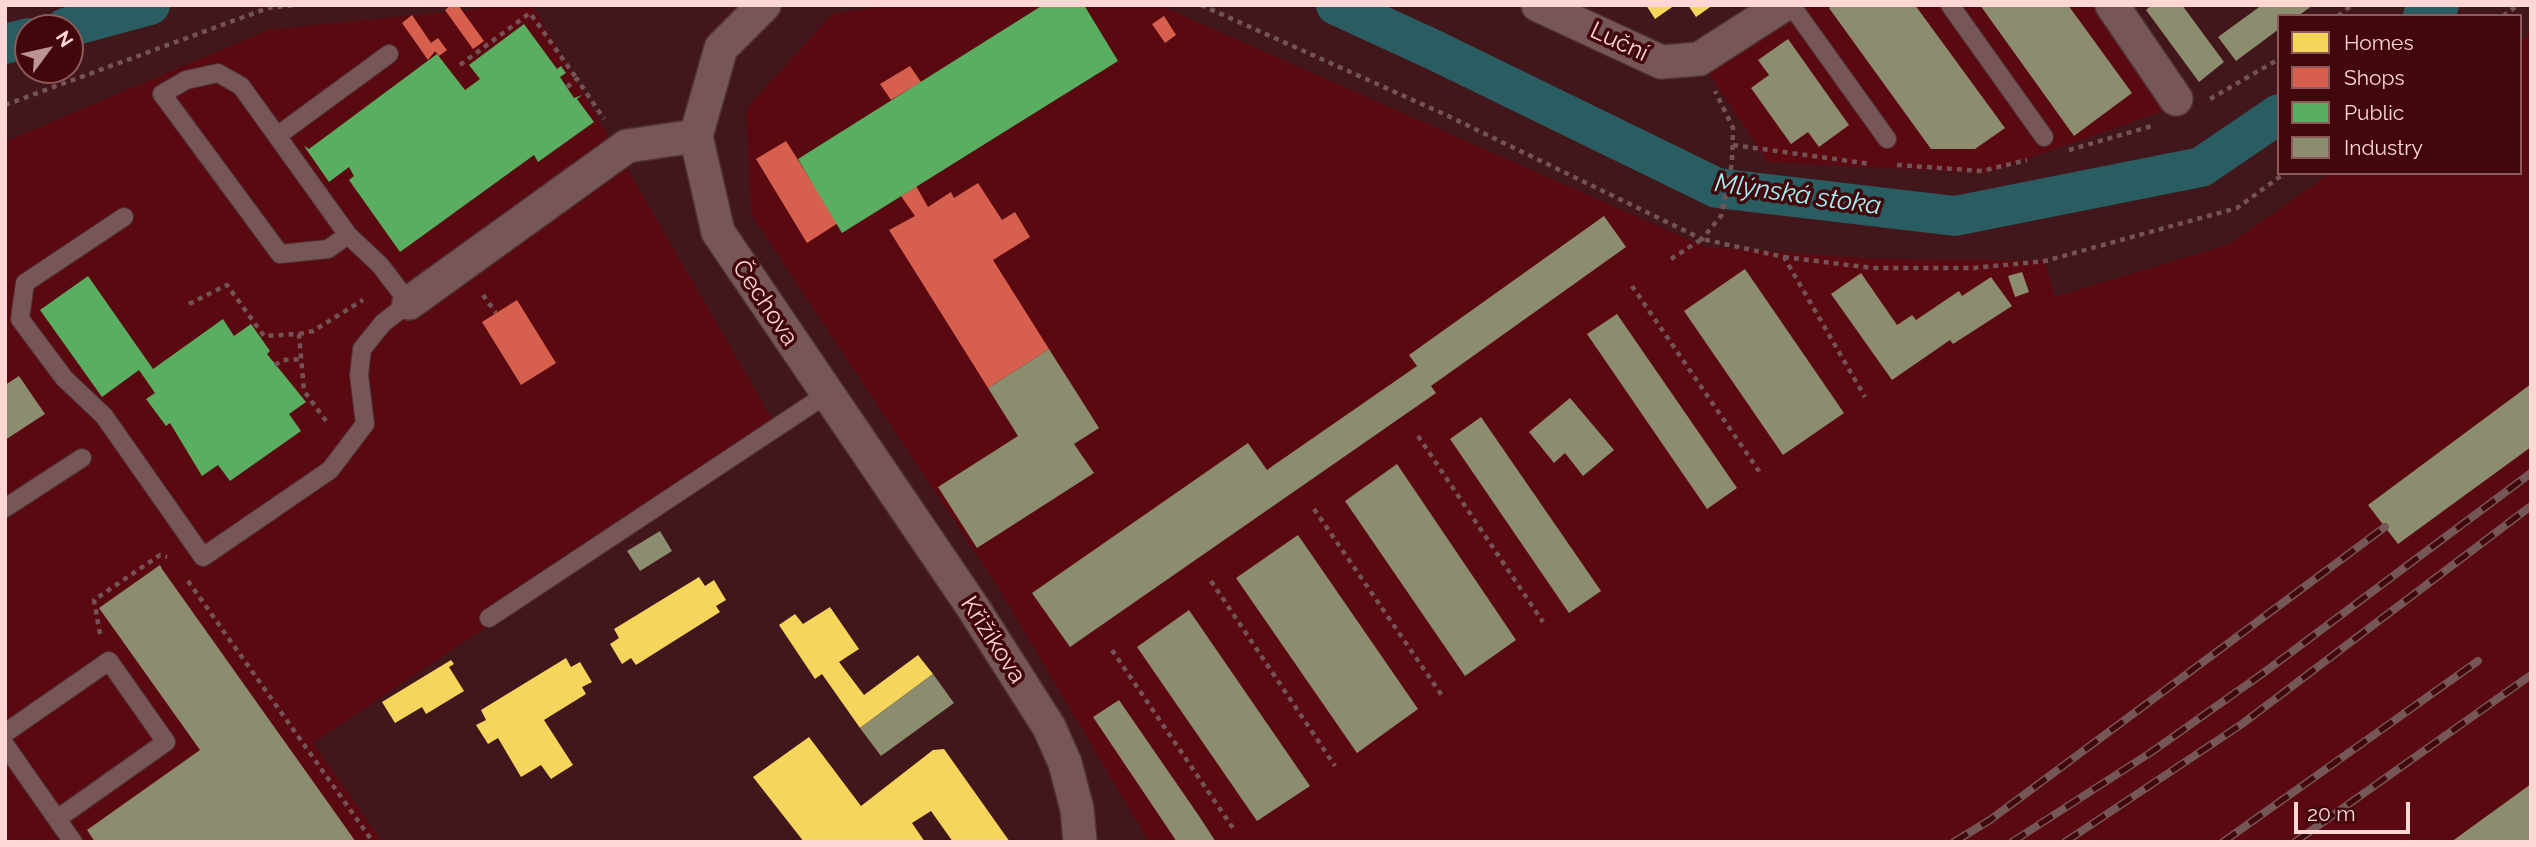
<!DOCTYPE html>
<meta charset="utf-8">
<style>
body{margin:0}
#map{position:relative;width:2536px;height:847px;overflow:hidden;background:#42171b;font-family:Raleway,sans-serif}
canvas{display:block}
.frame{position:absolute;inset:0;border:7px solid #fed7d4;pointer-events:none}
.legend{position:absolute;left:2277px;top:14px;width:245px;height:161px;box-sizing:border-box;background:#41070b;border:2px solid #8d5a5b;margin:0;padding:9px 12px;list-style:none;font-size:21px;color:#fed7d4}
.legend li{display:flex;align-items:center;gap:14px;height:35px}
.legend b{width:35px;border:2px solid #8d5a5b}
.north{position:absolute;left:14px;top:14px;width:70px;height:70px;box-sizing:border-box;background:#41070b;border:2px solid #8d5a5b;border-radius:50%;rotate:57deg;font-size:19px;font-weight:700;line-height:28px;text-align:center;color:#fed7d4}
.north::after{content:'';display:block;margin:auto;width:24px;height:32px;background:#bc9493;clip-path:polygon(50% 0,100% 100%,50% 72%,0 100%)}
.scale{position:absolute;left:2294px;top:802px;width:116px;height:32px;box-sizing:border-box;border:4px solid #fed7d4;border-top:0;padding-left:9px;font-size:21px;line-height:24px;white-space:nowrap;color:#fed7d4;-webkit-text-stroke:5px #41070b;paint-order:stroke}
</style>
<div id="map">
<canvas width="2536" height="847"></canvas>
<div class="frame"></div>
<ul class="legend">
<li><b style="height:19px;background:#f6d55c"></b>Homes</li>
<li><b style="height:19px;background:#d6604d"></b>Shops</li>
<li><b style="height:19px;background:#5aae61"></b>Public</li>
<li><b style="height:19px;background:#8c8c6e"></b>Industry</li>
</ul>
<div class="north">N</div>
<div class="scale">20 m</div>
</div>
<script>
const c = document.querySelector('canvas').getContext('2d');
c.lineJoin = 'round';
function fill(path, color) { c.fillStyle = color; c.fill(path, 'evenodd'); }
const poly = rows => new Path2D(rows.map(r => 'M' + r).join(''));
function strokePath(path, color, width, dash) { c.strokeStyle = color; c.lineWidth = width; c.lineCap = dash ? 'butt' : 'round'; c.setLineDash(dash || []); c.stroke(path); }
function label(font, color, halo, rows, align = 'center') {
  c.font = font + ' Raleway,sans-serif'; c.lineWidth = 7; c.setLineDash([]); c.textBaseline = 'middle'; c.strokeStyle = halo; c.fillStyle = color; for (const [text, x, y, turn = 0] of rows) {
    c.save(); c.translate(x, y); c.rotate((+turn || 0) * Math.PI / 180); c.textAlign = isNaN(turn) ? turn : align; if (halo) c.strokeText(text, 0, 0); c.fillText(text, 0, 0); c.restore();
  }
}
fill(poly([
 [517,5,532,5,779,431,313,743,382,842,5,842,5,142,268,30],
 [899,5,1159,5,1705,247,1872,259,2045,261,2054,297,2228,245,2331,173,2520,173,2520,41,2531,34,2531,842,1149,842,998,587,751,214,746,109,832,14],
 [1783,5,2112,5,2172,108,1986,173,1768,162,1699,59]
]), '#5b0911');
fill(poly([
 [1646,5,1675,5,1655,19],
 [1688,5,1713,5,1696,17],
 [699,577,705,586,714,580,726,600,716,606,720,612,636,665,631,658,622,664,610,644,619,638,614,629],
 [830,607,859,649,839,662,864,695,918,655,933,674,860,728,822,674,815,679,779,625,795,614,803,624],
 [566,658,571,667,580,662,592,682,582,687,586,694,544,720,573,765,551,779,541,765,521,777,498,738,488,744,476,725,486,720,481,710],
 [451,660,454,664,449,667,464,691,426,714,422,707,395,723,382,702],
 [809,737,861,806,933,750,944,749,1010,842,953,842,931,811,912,823,925,842,804,842,753,777]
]), '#f6d55c');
fill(poly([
 [451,5,458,5,484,41,473,49,445,10],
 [412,15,431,43,438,38,447,50,439,56,435,51,428,60,402,23],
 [1164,16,1176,35,1165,43,1152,24],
 [910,66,921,82,891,100,880,84],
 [786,141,838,223,807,243,756,159],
 [978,183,1002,220,1015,212,1030,237,993,260,1049,349,988,388,889,230,915,216,901,196,916,186,928,207,951,192,954,198],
 [517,300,556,363,521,385,482,322]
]), '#d6604d');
fill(poly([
 [1043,5,1084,5,1118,61,842,233,798,159],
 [524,24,557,69,561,66,566,73,560,77,574,98,582,95,577,99,594,122,538,162,534,155,400,252,349,180,354,176,349,167,329,182,304,146,309,149,437,54,465,90,480,79,469,65],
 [88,276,153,369,223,319,234,336,251,324,270,351,267,354,306,402,289,414,301,431,230,481,218,465,202,476,170,423,166,426,146,399,155,393,139,370,102,397,40,310]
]), '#5aae61');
fill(poly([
 [1833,5,1915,5,2005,128,1975,149,1931,149,1829,8],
 [1980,5,2068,5,2132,93,2074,136],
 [2152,5,2182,5,2224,62,2199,82,2146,10],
 [2262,5,2313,5,2298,16,2279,16,2279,29,2236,61,2218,37],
 [1788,39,1849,125,1819,147,1808,132,1791,144,1751,88,1769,75,1758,60],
 [1604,216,1626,247,1431,386,1436,393,1070,647,1032,593,1248,443,1267,470,1274,465,1417,366,1409,355],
 [1745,269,1844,413,1783,455,1684,311],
 [2022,272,2029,292,2015,297,2008,276],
 [1861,273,1897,325,1912,315,1916,320,1959,291,1962,296,1991,277,2012,306,1953,344,1950,340,1892,380,1831,294],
 [1617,314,1737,488,1707,509,1587,334],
 [1049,349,1099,428,1074,444,1094,473,977,548,938,487,1018,436,988,388],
 [19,376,45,414,5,440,5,385],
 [2531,384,2531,447,2398,544,2368,505],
 [1570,398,1614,450,1583,476,1565,453,1554,463,1529,432],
 [1481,417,1601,591,1569,613,1450,439],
 [1397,464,1516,640,1465,676,1345,501],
 [660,531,672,551,640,571,627,551],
 [1298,535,1418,709,1357,753,1236,578],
 [160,565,162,569,356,842,95,842,87,830,200,750,99,608],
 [1189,610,1310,786,1257,821,1137,647],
 [933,674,954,703,881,756,860,728],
 [1119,700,1199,816,1216,842,1177,842,1093,717],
 [2531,784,2531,842,2451,842]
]), '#8c8c6e');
strokePath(poly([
 [1336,5,1432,49,1717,188,1955,216,2201,167,2279,114],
 [2423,16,2439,5],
 [65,28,150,5],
 [5,44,28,38]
]), '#295d62', 40);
const lane = poly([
 [1791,5,1887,139],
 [1950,5,2044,137],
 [277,136,241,86,218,73,186,80,162,94,280,254,328,249,348,235],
 [124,217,25,283,20,319,64,378,104,416,203,557,330,470,365,424,359,375,362,349,383,323,409,303,380,265,348,235,277,136,389,54],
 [5,508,82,458],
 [489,618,827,394],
 [5,733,109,661,166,742,57,819],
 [5,745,73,842]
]);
const street = poly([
 [764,5,721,48,696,136,718,232,972,606,1049,727,1065,763,1077,809,1080,842],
 [1538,5,1661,62,1699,59,1783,5],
 [2112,5,2176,99],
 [409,303,627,146,696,136]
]);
strokePath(lane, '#4f3234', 20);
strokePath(street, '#4f3234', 36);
strokePath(poly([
 [1201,5,1444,114,1702,239,1721,216,1732,163,1733,128,1715,91],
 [2338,16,2352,5],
 [2503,16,2518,5],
 [460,65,530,13,577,79],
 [567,87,577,79,604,119],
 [2210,99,2279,59],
 [5,105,268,8,294,5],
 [1733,145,1871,164],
 [2069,150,2152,126],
 [1897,165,1982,171,2027,160],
 [1784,257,1873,268,1974,268,2045,261,2237,208,2285,173],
 [1671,259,1702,239,1784,257,1865,397],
 [1632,286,1761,474],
 [483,295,496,313],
 [189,304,227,285,264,336,299,334,304,391,329,425],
 [299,334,313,331,363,300],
 [275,365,283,360,301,359],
 [1418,436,1543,622],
 [1314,509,1443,697],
 [188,581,373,842],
 [1211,581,1335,766],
 [100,634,94,600,160,555,167,557],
 [1112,650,1235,831]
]), '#735355', 4.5, [5, 5]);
strokePath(lane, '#765656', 18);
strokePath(street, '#765656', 33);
const rail = poly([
 [1954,842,1990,820,2385,527],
 [2012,842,2150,753,2262,674,2531,473],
 [2065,842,2242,724,2531,506],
 [2223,842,2478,661],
 [2295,842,2531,675]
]);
strokePath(rail, '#765757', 8);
strokePath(rail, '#41070b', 5, [16]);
label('24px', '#fed7d4', '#41070b', [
 ["Luční",1619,42,25],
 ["Čechova",765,303,56],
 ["Křižíkova",993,640,57]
]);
label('italic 26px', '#a3eff6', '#41070b', [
 ["Mlýnská stoka",1798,195,8]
]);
</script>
